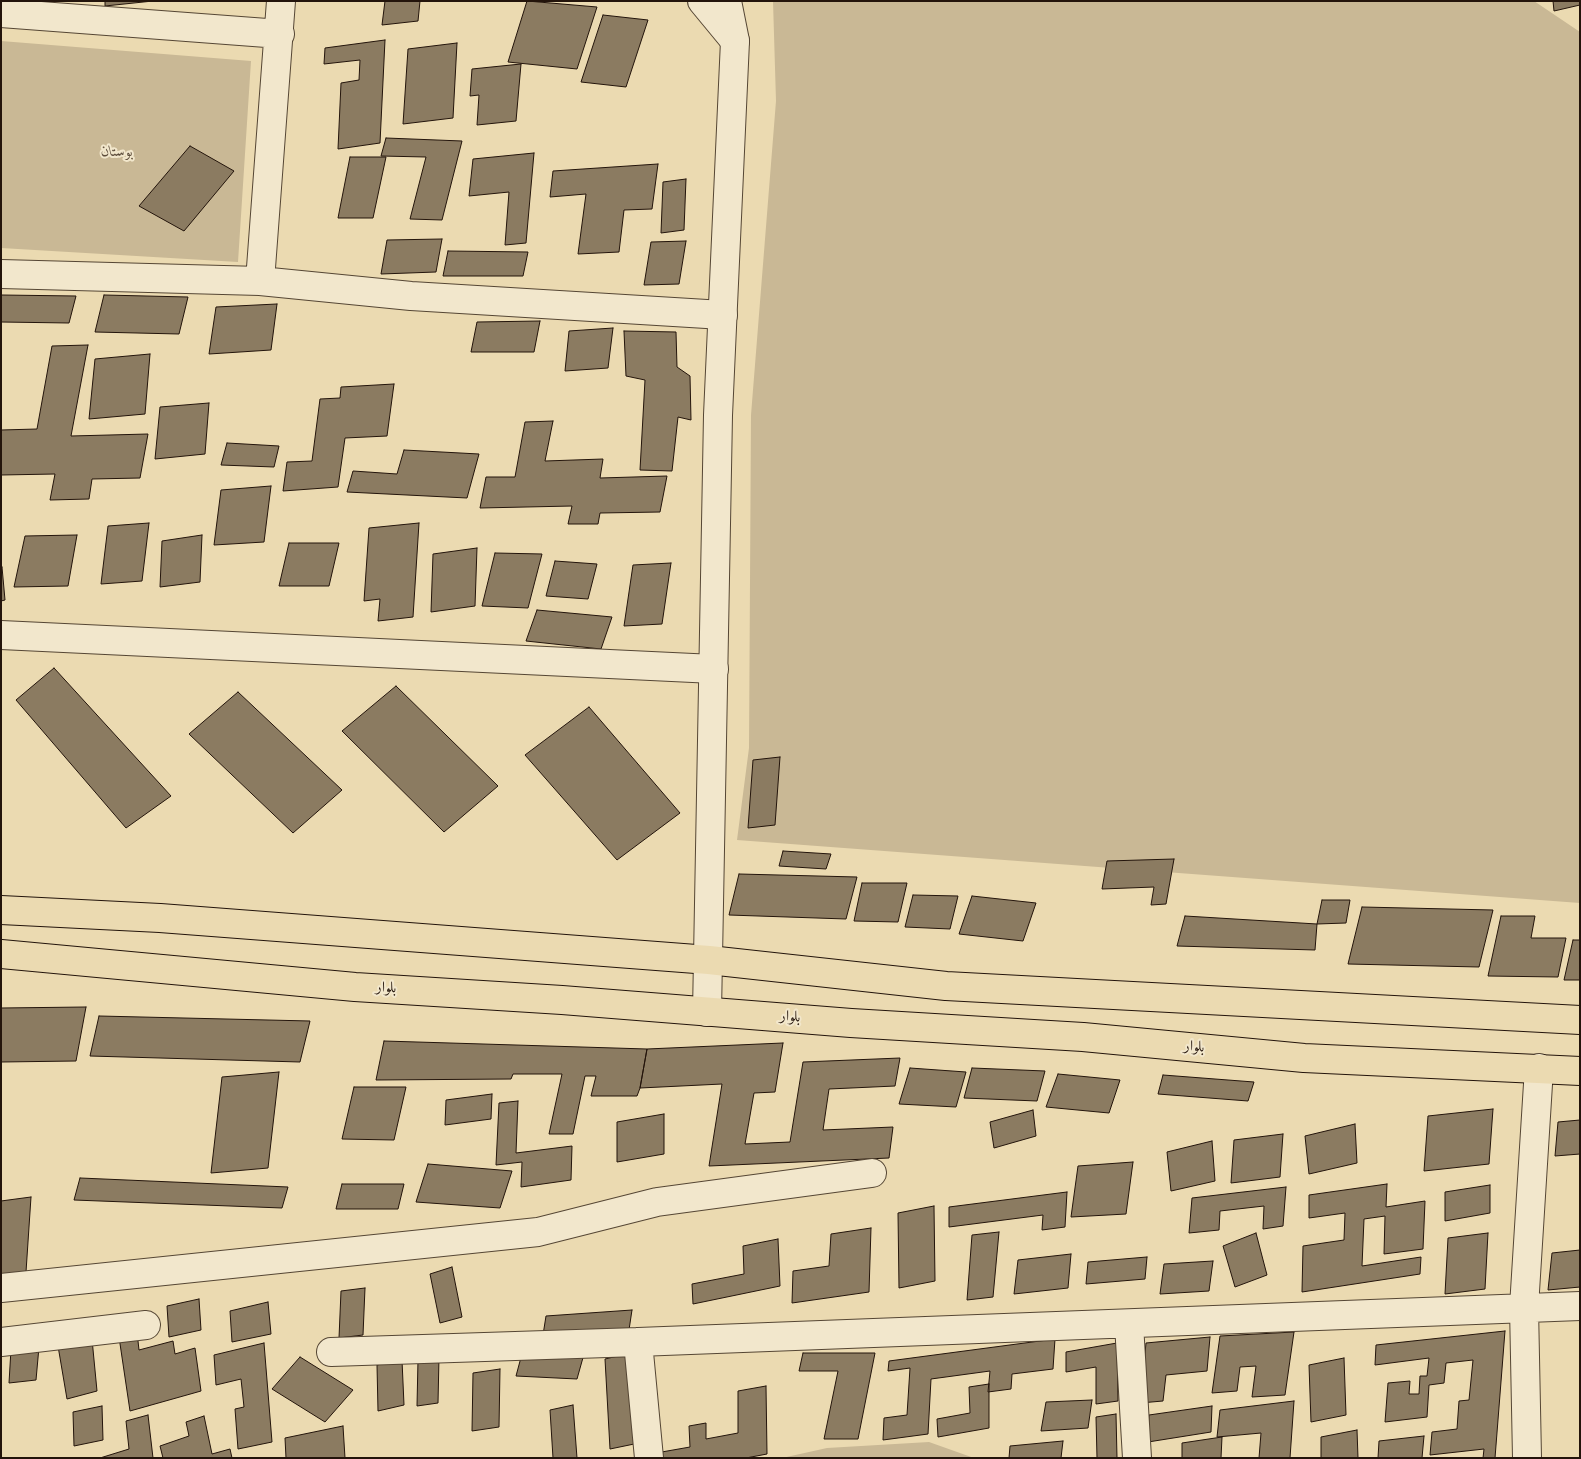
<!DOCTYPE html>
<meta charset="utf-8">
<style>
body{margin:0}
#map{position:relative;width:1581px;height:1459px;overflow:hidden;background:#ebdab1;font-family:Vollkorn,serif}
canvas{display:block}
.frame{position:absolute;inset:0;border:2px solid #23140b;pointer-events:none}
</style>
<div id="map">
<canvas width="1581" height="1459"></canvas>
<div class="frame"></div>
</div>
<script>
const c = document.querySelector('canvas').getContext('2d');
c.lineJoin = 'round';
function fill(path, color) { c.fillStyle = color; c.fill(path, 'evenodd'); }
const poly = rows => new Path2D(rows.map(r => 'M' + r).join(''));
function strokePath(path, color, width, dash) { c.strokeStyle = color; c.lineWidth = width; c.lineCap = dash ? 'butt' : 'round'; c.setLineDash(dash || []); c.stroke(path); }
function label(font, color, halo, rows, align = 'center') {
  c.font = font + ' Vollkorn,Amiri,serif'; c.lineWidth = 4; c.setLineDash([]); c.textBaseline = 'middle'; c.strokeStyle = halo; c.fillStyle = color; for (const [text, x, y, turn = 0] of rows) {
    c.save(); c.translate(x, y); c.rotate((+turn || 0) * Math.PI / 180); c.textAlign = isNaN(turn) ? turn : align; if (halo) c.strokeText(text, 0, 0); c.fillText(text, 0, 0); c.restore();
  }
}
fill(poly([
 [773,1,1534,1,1580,32,1580,903,737,840,749,748,751,415,776,101],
 [1,41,251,61,238,262,1,248],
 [929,1442,974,1458,782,1458,827,1448]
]), '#c9b895');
const building = poly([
 [105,1,153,1,105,6,105,1],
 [385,1,420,1,418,21,382,25,385,1],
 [527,1,597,7,577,69,508,62,527,1],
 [1553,1,1580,1,1580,5,1554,11,1553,1],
 [603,15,648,20,626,87,581,82,603,15],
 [385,40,380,143,338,149,341,83,359,80,360,60,324,64,325,48,385,40],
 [457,43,453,118,403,124,408,49,457,43],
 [521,64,516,121,477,125,479,95,470,96,472,69,521,64],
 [386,138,462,141,442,220,410,219,426,157,381,156,386,138],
 [190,146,234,171,184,231,139,206,190,146],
 [534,153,526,243,505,245,509,192,469,196,473,159,534,153],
 [350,157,386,157,373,218,338,218,350,157],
 [658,164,652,209,624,210,619,252,578,254,586,194,550,197,553,171,658,164],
 [686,179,684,230,661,233,663,182,686,179],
 [442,239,436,272,381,274,387,240,442,239],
 [686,241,679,284,644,285,651,242,686,241],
 [448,251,528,252,523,276,443,276,448,251],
 [1,295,76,296,69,323,1,322,1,295],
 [104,295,188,297,179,334,95,332,104,295],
 [277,304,271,350,209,354,216,307,277,304],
 [540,321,534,352,471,352,477,322,540,321],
 [613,328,608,368,565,371,569,331,613,328],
 [624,331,676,332,677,367,690,376,691,420,678,417,672,471,640,470,645,380,626,376,624,331],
 [88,345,71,436,148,434,140,478,92,479,89,499,50,500,55,474,1,475,1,430,37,429,52,346,88,345],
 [150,354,145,414,89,419,95,359,150,354],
 [394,384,387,436,345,438,338,487,283,491,287,462,312,461,320,399,340,398,341,387,394,384],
 [209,403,205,454,155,459,160,407,209,403],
 [553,421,545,461,603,459,600,478,667,476,660,512,600,513,598,524,568,524,572,506,480,508,486,477,515,477,525,422,553,421],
 [227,443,279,446,274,467,221,465,227,443],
 [404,450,479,454,467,498,347,492,353,471,397,474,404,450],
 [271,486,264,542,214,545,221,490,271,486],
 [149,523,142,581,101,584,108,526,149,523],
 [419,523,413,617,378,621,380,599,364,601,369,528,419,523],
 [77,535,68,586,14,587,25,536,77,535],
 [202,535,200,582,160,587,162,541,202,535],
 [289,543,339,543,329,586,279,586,289,543],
 [477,548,475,606,431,612,433,554,477,548],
 [495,553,542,554,528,608,482,606,495,553],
 [555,561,597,564,588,599,546,596,555,561],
 [671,563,662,624,624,626,633,565,671,563],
 [2,567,5,600,1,601,1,567,2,567],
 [537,610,612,617,601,649,526,641,537,610],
 [54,668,171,796,126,828,16,700,54,668],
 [396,686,498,786,444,832,342,731,396,686],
 [238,692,342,790,293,833,189,734,238,692],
 [589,707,680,813,617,860,525,755,589,707],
 [780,757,775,825,748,828,753,760,780,757],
 [783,851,831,854,826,869,779,866,783,851],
 [1174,859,1166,904,1151,905,1154,887,1102,889,1107,861,1174,859],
 [739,874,857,877,846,919,729,915,739,874],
 [862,883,907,883,898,922,854,921,862,883],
 [913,895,958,896,950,929,905,927,913,895],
 [972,896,1036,903,1023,941,959,934,972,896],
 [1322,900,1350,900,1346,923,1317,924,1322,900],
 [1362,907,1493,910,1479,967,1348,964,1362,907],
 [1185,916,1317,924,1315,950,1177,946,1185,916],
 [1501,916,1535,916,1531,938,1566,938,1558,977,1488,976,1501,916],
 [1573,940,1580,940,1580,980,1564,980,1573,940],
 [86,1007,76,1061,1,1062,1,1008,86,1007],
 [99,1016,310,1021,300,1062,90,1056,99,1016],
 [384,1041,647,1049,640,1088,637,1096,591,1096,596,1076,585,1076,573,1134,549,1134,562,1074,513,1074,511,1079,376,1080,384,1041],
 [783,1043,775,1092,754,1093,745,1144,790,1142,803,1062,900,1058,895,1086,829,1089,823,1130,893,1127,889,1158,709,1166,722,1084,640,1088,647,1049,783,1043],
 [910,1068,966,1072,956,1107,899,1104,910,1068],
 [972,1068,1045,1071,1037,1101,964,1098,972,1068],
 [279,1072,268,1168,211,1173,222,1077,279,1072],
 [1058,1074,1120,1080,1109,1113,1046,1107,1058,1074],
 [1163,1075,1254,1082,1248,1101,1158,1094,1163,1075],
 [354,1087,406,1087,394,1140,342,1139,354,1087],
 [492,1094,491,1119,445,1125,446,1100,492,1094],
 [518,1101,516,1153,572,1146,571,1180,521,1187,522,1162,496,1165,499,1103,518,1101],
 [1493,1109,1489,1164,1424,1171,1428,1116,1493,1109],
 [1033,1110,1036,1136,994,1148,990,1122,1033,1110],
 [664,1114,664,1154,617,1162,617,1122,664,1114],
 [1580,1120,1580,1154,1555,1156,1558,1122,1580,1120],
 [1355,1124,1357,1163,1309,1174,1305,1136,1355,1124],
 [1283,1134,1280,1177,1231,1183,1234,1140,1283,1134],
 [1212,1141,1215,1181,1171,1191,1167,1152,1212,1141],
 [1133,1162,1126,1214,1071,1217,1078,1166,1133,1162],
 [428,1164,512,1171,500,1208,416,1202,428,1164],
 [80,1178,288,1187,282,1208,74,1200,80,1178],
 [342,1184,404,1184,398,1209,336,1209,342,1184],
 [1387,1184,1386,1207,1425,1201,1423,1249,1384,1254,1385,1216,1364,1219,1362,1266,1421,1257,1420,1274,1302,1292,1303,1246,1344,1240,1345,1213,1309,1218,1309,1195,1387,1184],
 [1490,1185,1490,1213,1445,1221,1445,1192,1490,1185],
 [1286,1187,1283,1226,1263,1229,1264,1206,1220,1211,1219,1230,1189,1233,1192,1198,1286,1187],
 [1067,1192,1065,1227,1042,1230,1043,1215,949,1227,949,1207,1067,1192],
 [31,1197,26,1272,1,1275,1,1201,31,1197],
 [934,1206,935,1281,899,1288,898,1213,934,1206],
 [871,1228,869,1292,792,1303,793,1271,829,1266,831,1234,871,1228],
 [999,1232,993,1297,967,1300,972,1235,999,1232],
 [1256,1233,1267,1275,1235,1287,1223,1246,1256,1233],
 [1488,1233,1485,1289,1445,1294,1448,1238,1488,1233],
 [778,1239,780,1286,693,1304,692,1284,744,1274,743,1246,778,1239],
 [1580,1250,1580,1287,1548,1290,1552,1253,1580,1250],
 [1071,1254,1068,1288,1014,1294,1018,1260,1071,1254],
 [1147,1257,1145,1279,1086,1284,1088,1262,1147,1257],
 [1213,1261,1209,1291,1160,1294,1164,1264,1213,1261],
 [452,1267,462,1317,440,1323,430,1274,452,1267],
 [365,1288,363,1335,339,1338,341,1291,365,1288],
 [199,1299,201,1330,169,1337,167,1306,199,1299],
 [268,1302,271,1334,232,1342,230,1311,268,1302],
 [632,1310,629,1330,543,1335,546,1316,632,1310],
 [1505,1331,1495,1458,1483,1458,1484,1449,1430,1455,1432,1432,1457,1429,1459,1401,1469,1400,1473,1360,1446,1363,1444,1383,1429,1385,1427,1417,1385,1422,1388,1383,1410,1381,1409,1394,1419,1394,1420,1376,1427,1376,1429,1358,1375,1365,1376,1345,1505,1331],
 [137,1332,139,1350,173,1341,175,1354,195,1348,201,1391,130,1411,119,1337,137,1332],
 [1294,1332,1285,1395,1252,1397,1256,1366,1240,1367,1237,1391,1212,1393,1220,1336,1294,1332],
 [1210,1337,1207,1371,1166,1375,1163,1401,1140,1403,1146,1343,1210,1337],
 [92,1339,97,1391,67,1399,58,1346,92,1339],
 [1055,1339,1053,1369,1012,1374,1011,1389,988,1392,990,1371,931,1379,928,1434,883,1440,884,1418,907,1415,910,1368,888,1371,889,1361,1055,1339],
 [264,1343,272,1442,238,1449,235,1409,244,1407,241,1379,216,1385,214,1355,264,1343],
 [1117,1343,1118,1401,1096,1404,1096,1367,1066,1372,1066,1352,1117,1343],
 [39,1347,36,1380,9,1383,11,1349,39,1347],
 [523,1350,584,1354,577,1379,516,1376,523,1350],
 [635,1352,639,1443,610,1449,605,1359,635,1352],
 [803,1353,875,1353,858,1439,824,1439,838,1371,799,1371,803,1353],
 [300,1357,353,1390,325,1422,272,1389,300,1357],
 [439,1357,438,1403,417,1406,418,1360,439,1357],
 [1344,1358,1346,1415,1311,1422,1309,1365,1344,1358],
 [402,1360,404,1405,378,1411,377,1365,402,1360],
 [500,1369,499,1427,472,1431,473,1373,500,1369],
 [989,1384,989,1428,938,1437,937,1419,970,1413,969,1387,989,1384],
 [766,1386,767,1454,746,1458,656,1458,656,1453,690,1447,689,1426,706,1423,706,1439,738,1433,738,1391,766,1386],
 [1092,1400,1088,1428,1041,1431,1046,1402,1092,1400],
 [1294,1401,1290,1458,1259,1458,1261,1433,1217,1437,1220,1410,1294,1401],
 [573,1405,577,1458,553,1458,550,1410,573,1405],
 [102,1406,103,1440,74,1446,73,1412,102,1406],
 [1212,1406,1211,1432,1148,1442,1149,1415,1212,1406],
 [1116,1414,1117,1458,1097,1458,1096,1417,1116,1414],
 [148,1415,153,1458,100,1458,129,1449,126,1421,148,1415],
 [204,1416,212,1454,230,1449,232,1458,163,1458,160,1446,189,1436,186,1422,204,1416],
 [343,1426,345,1458,286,1458,285,1438,343,1426],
 [1357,1430,1358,1458,1321,1458,1321,1437,1357,1430],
 [1424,1436,1422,1458,1378,1458,1379,1441,1424,1436],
 [1222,1437,1221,1458,1182,1458,1182,1443,1222,1437],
 [1063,1441,1061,1458,1009,1458,1010,1446,1063,1441]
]);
fill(building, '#8b7b61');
strokePath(building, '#23140b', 1);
const minor = poly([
 [702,1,735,41],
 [1,13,280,34],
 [1,274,260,281,411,296,723,315],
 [260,281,281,1],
 [1,635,714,669],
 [1,1288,538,1232,657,1202,872,1173],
 [1129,1324,1137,1458],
 [1,1342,146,1325],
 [638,1342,649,1458],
 [331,1352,638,1342,1580,1306],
 [1527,1458,1524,1307,1539,1068]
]);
const tertiary = poly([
 [707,1012,718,415,735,41,727,1]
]);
const primary = poly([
 [1,910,160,918,709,960,946,986,1580,1020],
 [1,954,355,987,562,1000,851,1023,1083,1037,1304,1058,1580,1071]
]);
strokePath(minor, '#554634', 30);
strokePath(tertiary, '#554634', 30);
strokePath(primary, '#23140b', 30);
strokePath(minor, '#f2e7cc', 28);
strokePath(tertiary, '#f2e7cc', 28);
strokePath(primary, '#ebdab1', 28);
label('italic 15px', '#5d4d3b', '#f2e7cc', [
 ["بوستان",117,153]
]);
label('15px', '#23140b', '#f2e7cc', [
 ["بلوار",386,989,4],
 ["بلوار",790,1018,5],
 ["بلوار",1194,1048,5]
]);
</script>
